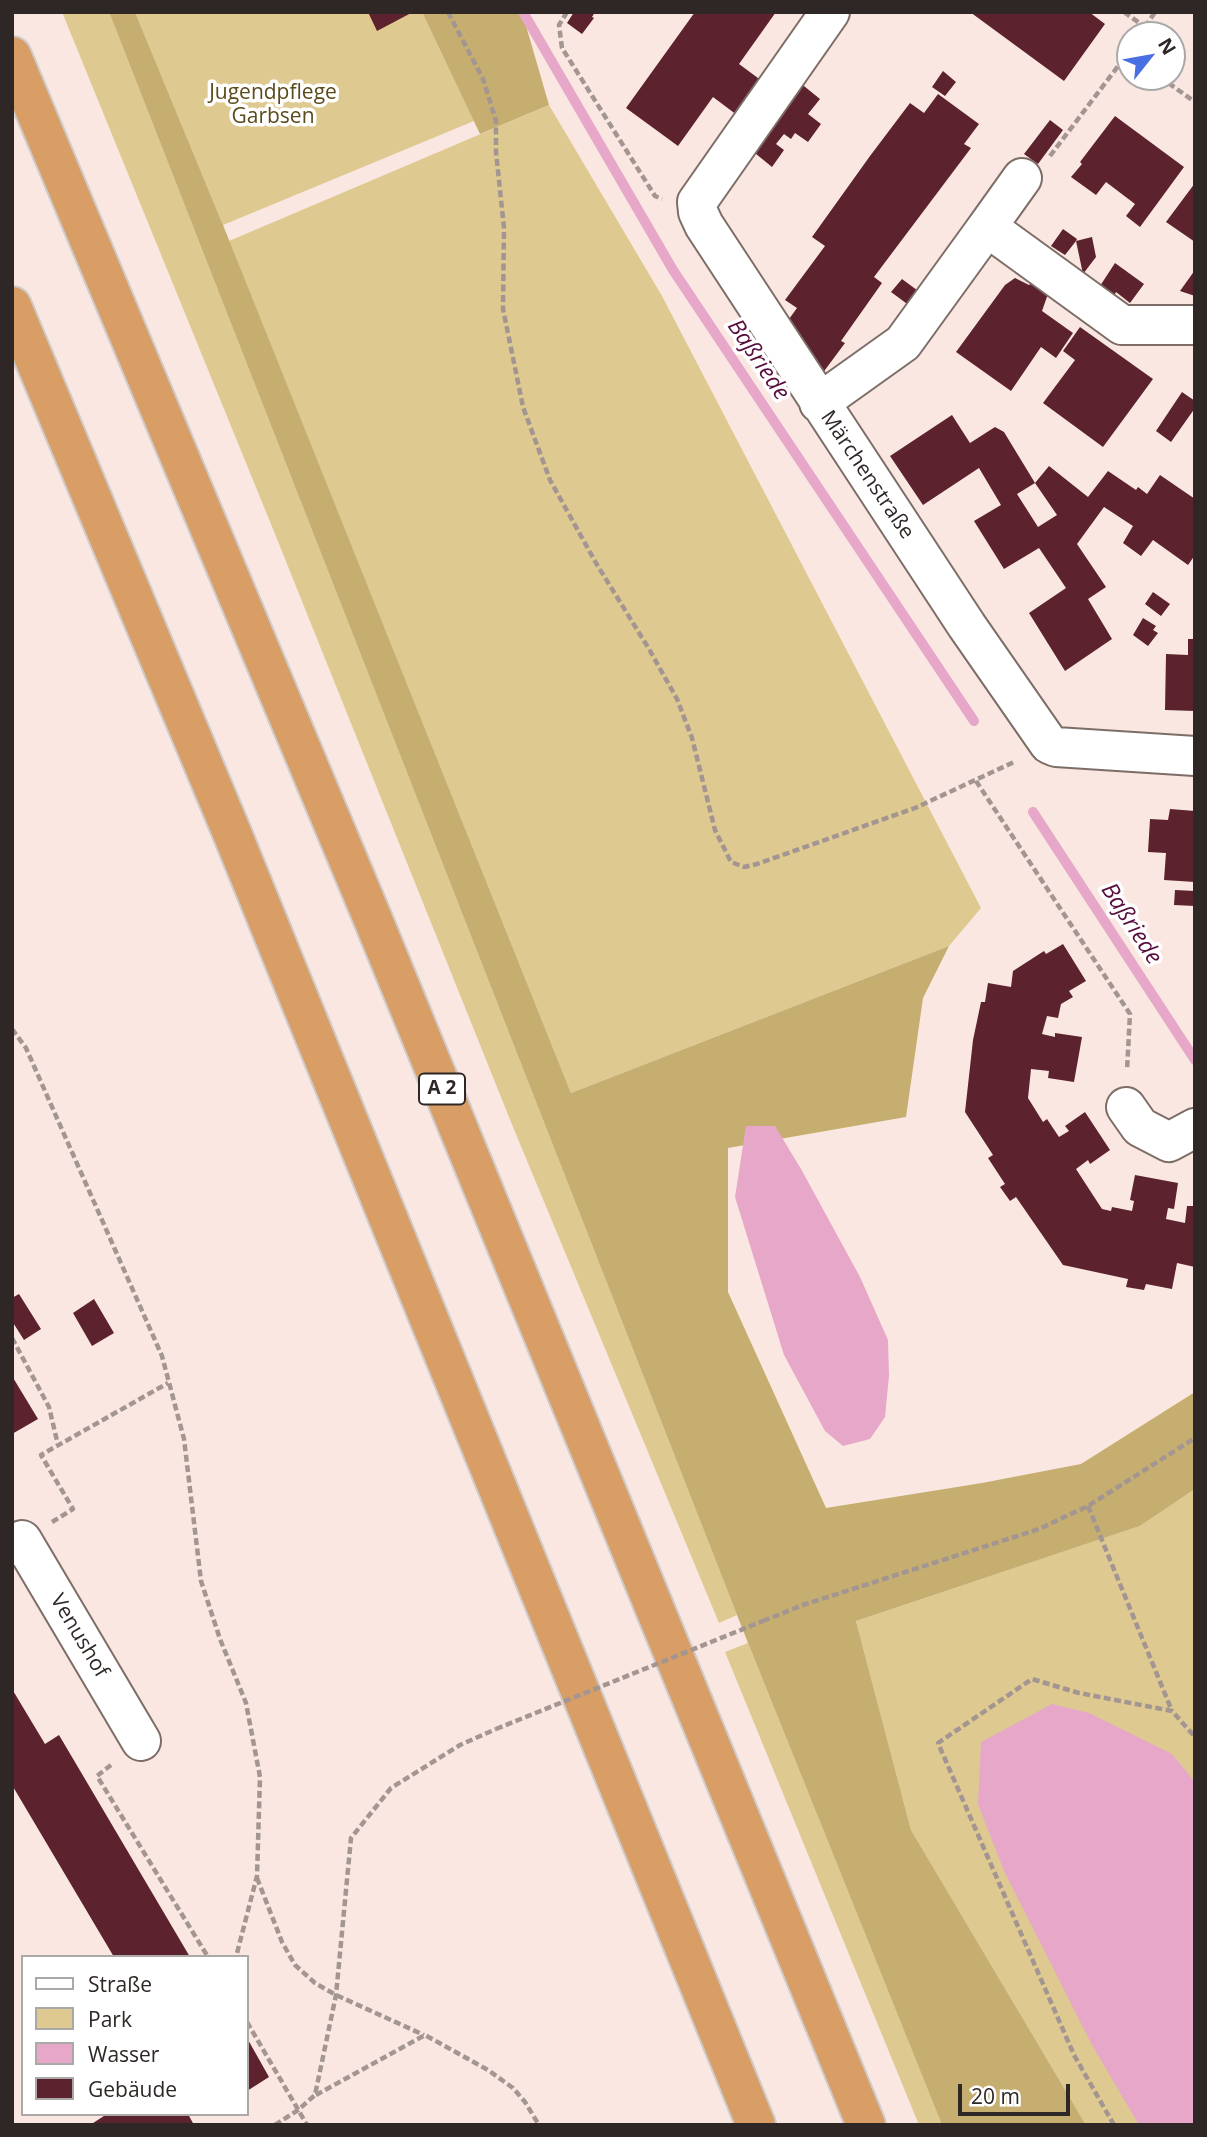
<!DOCTYPE html>
<meta charset="utf-8">
<style>
body{margin:0}
#map{position:relative;width:1207px;height:2137px;overflow:hidden;background:#fae7e1;font-family:"Open Sans",sans-serif}
canvas{display:block}
.frame{position:absolute;inset:0;border:14px solid #2e2725;pointer-events:none}
.legend{position:absolute;left:21px;top:1955px;width:228px;height:161px;box-sizing:border-box;background:#fff;border:2px solid #aba9a8;margin:0;padding:9px 12px;list-style:none;font-size:21px;color:#2e2725}
.legend li{display:flex;align-items:center;gap:14px;height:35px}
.legend b{width:35px;border:2px solid #aba9a8}
.north{position:absolute;left:1116px;top:21px;width:70px;height:70px;box-sizing:border-box;background:#fff;border:2px solid #aba9a8;border-radius:50%;rotate:59deg;font-size:19px;font-weight:700;line-height:28px;text-align:center;color:#2e2725}
.north::after{content:'';display:block;margin:auto;width:24px;height:32px;background:#4a6fe2;clip-path:polygon(50% 0,100% 100%,50% 72%,0 100%)}
.scale{position:absolute;left:958px;top:2084px;width:112px;height:32px;box-sizing:border-box;border:4px solid #2e2725;border-top:0;padding-left:9px;font-size:21px;line-height:24px;white-space:nowrap;color:#2e2725;-webkit-text-stroke:5px #fff;paint-order:stroke}
</style>
<div id="map">
<canvas width="1207" height="2137"></canvas>
<div class="frame"></div>
<ul class="legend">
<li><b style="height:9px;background:#fff"></b>Straße</li>
<li><b style="height:19px;background:#dec990"></b>Park</li>
<li><b style="height:19px;background:#e6a7c9"></b>Wasser</li>
<li><b style="height:19px;background:#5c222d"></b>Gebäude</li>
</ul>
<div class="north">N</div>
<div class="scale">20 m</div>
</div>
<script>
const c = document.querySelector('canvas').getContext('2d');
c.lineJoin = 'round';
function fill(path, color) { c.fillStyle = color; c.fill(path, 'evenodd'); }
const poly = rows => new Path2D(rows.map(r => 'M' + r).join(''));
function strokePath(path, color, width, dash) { c.strokeStyle = color; c.lineWidth = width; c.lineCap = dash ? 'butt' : 'round'; c.setLineDash(dash || []); c.stroke(path); }
function label(font, color, halo, rows, align = 'center') {
  c.font = font + ' "Open Sans",sans-serif'; c.lineWidth = 7; c.setLineDash([]); c.textBaseline = 'middle'; c.strokeStyle = halo; c.fillStyle = color; for (const [text, x, y, turn = 0] of rows) {
    c.save(); c.translate(x, y); c.rotate((+turn || 0) * Math.PI / 180); c.textAlign = isNaN(turn) ? turn : align; if (halo) c.strokeText(text, 0, 0); c.fillText(text, 0, 0); c.restore();
  }
}
fill(poly([
 [62,12,109,12,737,1615,719,1623,513,1127,273,529],
 [135,12,422,12,474,121,223,225],
 [549,105,662,296,981,908,949,946,571,1093,229,241],
 [1195,1489,1195,2125,1086,2125,911,1830,856,1621,1140,1526],
 [748,1643,942,2125,919,2125,725,1652]
]), '#dec990');
fill(poly([
 [109,12,135,12,223,225,571,1093,949,946,923,998,906,1117,728,1148,728,1292,826,1508,982,1483,1081,1464,1195,1392,1195,1489,1140,1526,856,1621,911,1830,1086,2125,942,2125,748,1643],
 [422,12,522,12,549,105,480,134]
]), '#c5ae70');
fill(poly([
 [746,1126,775,1126,801,1169,860,1277,888,1340,889,1376,885,1417,870,1439,843,1446,825,1431,784,1355,735,1197],
 [1052,1704,1089,1713,1172,1754,1195,1782,1195,2125,1139,2125,1092,2045,1004,1871,978,1804,981,1742]
]), '#e6a7c9');
strokePath(poly([
 [523,12,673,270,974,721],
 [1033,812,1195,1060]
]), '#e6a7c9', 10);
fill(poly([
 [368,12,413,12,377,31],
 [574,12,595,12,592,17,594,18,582,34,567,23],
 [695,12,776,12,739,64,762,81,737,115,713,97,678,146,626,108],
 [970,12,1089,12,1105,24,1064,81],
 [943,71,956,82,945,96,932,87],
 [799,82,820,99,808,114,821,124,808,142,795,133,791,139,784,134,776,144,784,150,772,167,750,149],
 [938,94,979,124,964,144,971,148,874,277,882,283,841,341,845,343,819,378,784,326,797,308,785,300,825,246,812,237,870,156,910,103,924,113],
 [1115,116,1184,167,1140,227,1126,216,1135,204,1106,182,1096,195,1071,177,1082,164,1080,162],
 [1050,120,1063,130,1038,164,1024,154],
 [1195,183,1195,242,1166,222],
 [1063,229,1077,239,1076,241,1092,237,1096,257,1083,274,1076,241,1065,255,1051,246],
 [1115,263,1144,284,1130,303,1116,292,1114,296,1100,286],
 [1195,270,1195,296,1180,291],
 [1015,278,1029,285,1033,282,1048,294,1042,311,1073,333,1056,358,1041,347,1011,391,956,352,1005,285],
 [902,279,925,296,914,309,891,292],
 [1080,327,1153,379,1103,447,1043,403,1075,360,1063,351],
 [1182,392,1195,401,1195,408,1171,442,1156,431],
 [952,415,970,443,995,427,1004,432,1035,483,1017,494,1038,527,1057,515,1035,483,1049,466,1088,497,1108,471,1136,490,1138,487,1147,494,1160,475,1195,499,1195,555,1188,565,1153,540,1141,556,1123,543,1133,526,1104,507,1077,544,1106,587,1088,599,1112,639,1065,671,1029,613,1066,588,1039,548,1004,569,974,521,1001,505,979,468,923,505,890,456],
 [1153,592,1170,604,1161,616,1145,604],
 [1143,618,1156,626,1153,630,1158,633,1148,646,1133,635],
 [1188,639,1195,639,1195,711,1165,710,1166,654,1188,655],
 [1170,809,1195,811,1195,882,1164,880,1166,853,1148,852,1150,819,1168,820],
 [1175,890,1195,891,1195,906,1174,905],
 [1063,944,1086,981,1069,991,1073,997,1061,1004,1058,1018,1047,1016,1042,1034,1055,1037,1055,1033,1082,1037,1074,1082,1048,1078,1049,1071,1031,1069,1028,1098,1043,1122,1047,1119,1059,1137,1069,1131,1065,1126,1085,1112,1110,1150,1090,1164,1088,1160,1076,1169,1102,1209,1111,1211,1112,1207,1132,1211,1134,1201,1130,1200,1135,1175,1178,1183,1174,1209,1168,1208,1166,1219,1185,1223,1187,1206,1195,1206,1195,1267,1177,1263,1172,1289,1146,1284,1144,1290,1126,1287,1128,1279,1063,1265,1016,1197,1010,1201,1000,1187,1005,1184,988,1158,993,1155,965,1112,973,1040,981,1002,985,1002,988,983,1011,987,1013,971,1044,951,1046,954],
 [19,1294,41,1329,24,1340,12,1321,12,1298],
 [94,1299,114,1333,92,1346,73,1313],
 [12,1376,38,1419,12,1434],
 [12,1689,45,1744,59,1735,190,1957,114,1957,12,1785],
 [247,2038,269,2077,247,2091],
 [107,2114,188,2114,194,2125,90,2125]
]), '#5c222d');
const street = poly([
 [830,12,697,202,698,212,704,225,967,626,1049,744,1056,747,1195,756],
 [987,227,1022,178],
 [819,403,903,343,987,227,1122,325,1195,325],
 [1126,1107,1140,1127,1169,1142,1195,1128],
 [12,1546,22,1540,141,1741]
]);
const highway = poly([
 [12,56,372,917,866,2125],
 [12,306,232,833,756,2125]
]);
strokePath(street, '#7d6d67', 42);
strokePath(highway, '#cdcbcb', 42);
strokePath(poly([
 [448,12,483,79,496,121,496,152,504,228,503,309,523,407,550,480,596,563,649,649,677,699,692,738,715,830,731,862,744,867,757,864,915,808,1014,762],
 [567,12,559,25,562,48,655,196,662,199],
 [1124,12,1145,27,1140,35],
 [1145,27,1155,12],
 [1160,77,1195,102],
 [1050,156,1128,53],
 [976,781,1130,1014,1127,1070],
 [12,1029,26,1048,162,1356,184,1439,201,1581,220,1639,246,1703,260,1777,257,1876,236,1957],
 [12,1338,49,1407,58,1445],
 [1088,1506,1172,1711],
 [52,1522,73,1509,41,1455,168,1383],
 [763,1621,803,1605,1039,1529,1088,1506,1195,1438],
 [111,1765,97,1776,208,1957],
 [257,1878,282,1942,295,1965,315,1983,336,1995,424,2035],
 [247,2022,307,2125],
 [316,2095,425,2035,488,2070,513,2088,525,2102,539,2125],
 [275,2125,298,2110,315,2095,336,1995,351,1838,391,1788,460,1745,496,1729],
 [1114,2125,1074,2055,938,1743,1032,1679,1079,1693,1172,1711,1195,1737]
]), '#a39591', 4.5, [7, 3.5]);
strokePath(street, '#fff', 38);
strokePath(highway, '#d99e65', 38);
strokePath(poly([
 [496,1729,763,1621]
]), '#a39591', 4.5, [7, 3.5]);
for (const [x, y, w] of [
 [442,1089,46]
]) { const box = new Path2D(); box.roundRect(x - w / 2, y - 15.5, w, 31, 5); c.fillStyle = '#fff'; c.fill(box); strokePath(box, '#2e2725', 2); }
label('bold 19px', '#2e2725', null, [
 ["A 2",442,1089]
]);
label('21px', '#5b4a1a', '#fff', [
 ["Jugendpflege",273,93],
 ["Garbsen",273,117]
]);
label('21px', '#2e2725', '#fff', [
 ["Märchenstraße",867,475,56],
 ["Venushof",79,1636,59]
]);
label('italic 23px', '#570e3e', '#fff', [
 ["Baßriede",758,360,56],
 ["Baßriede",1131,924,57]
]);
</script>
